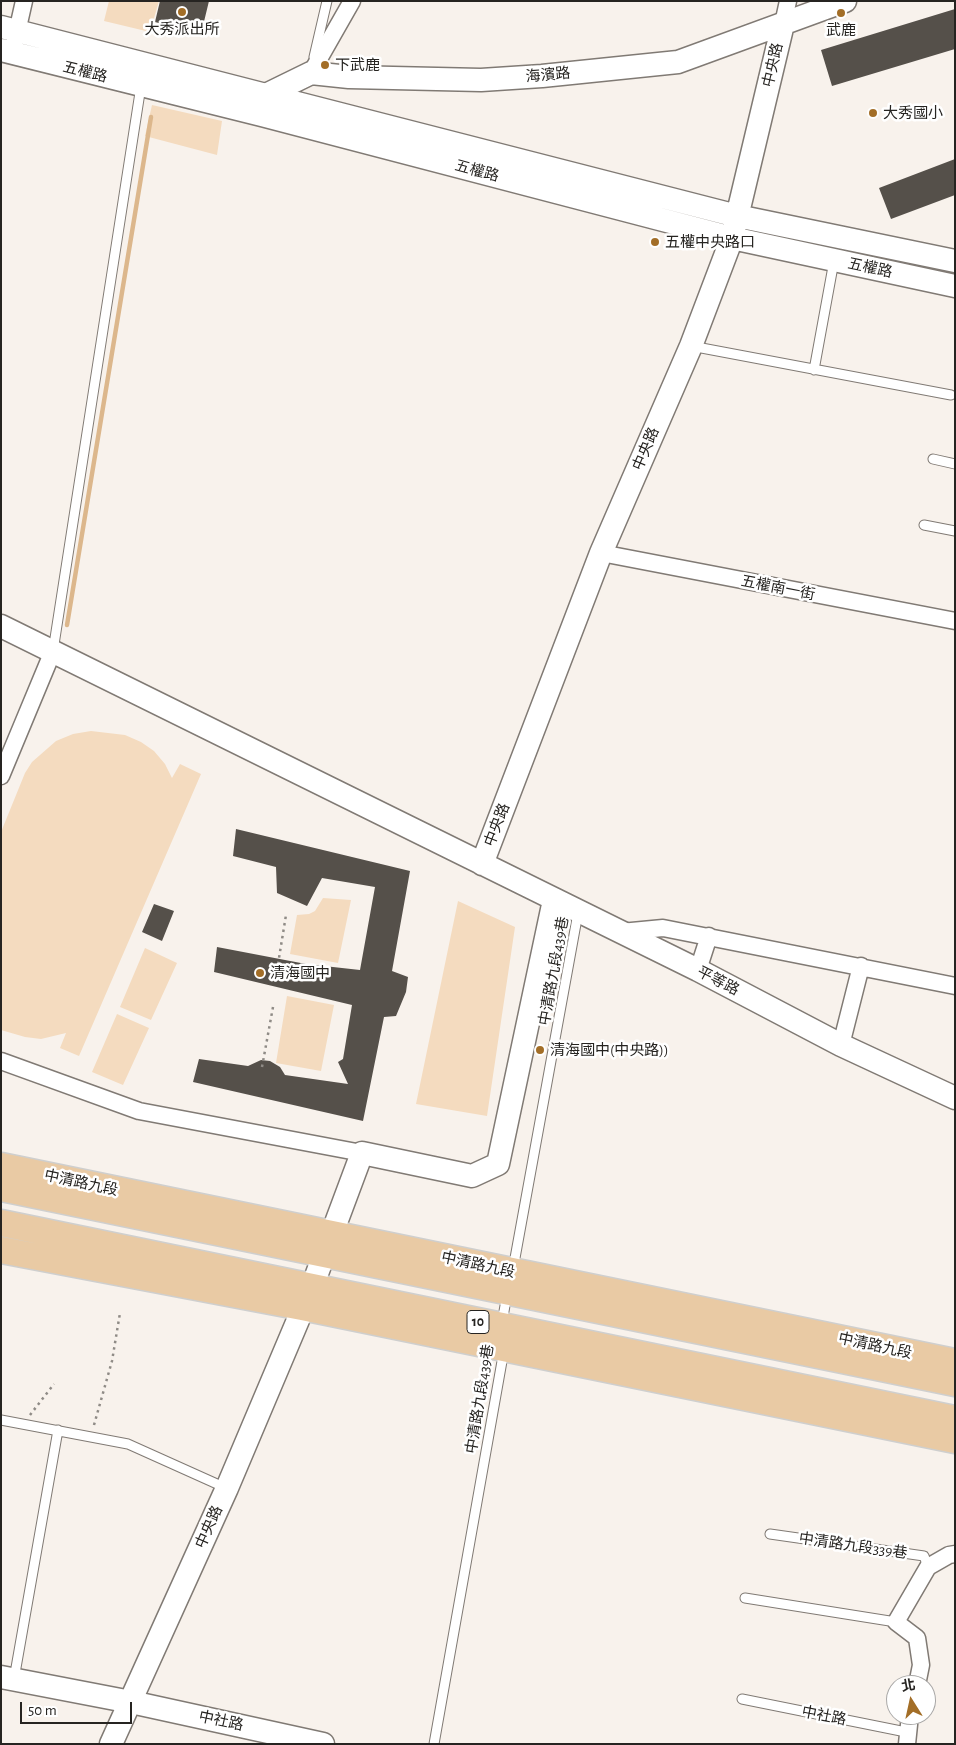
<!DOCTYPE html>
<meta charset="utf-8">
<style>
body{margin:0}
#map{position:relative;width:956px;height:1745px;overflow:hidden;background:#f8f2ec;font-family:"Alegreya Sans","Noto Sans TC",sans-serif}
canvas{display:block}
.frame{position:absolute;inset:0;border:2px solid #262421;pointer-events:none}
.north{position:absolute;left:886px;top:1675px;width:50px;height:50px;box-sizing:border-box;background:#fff;border:1px solid #a8a7a6;border-radius:50%;rotate:350deg;font-size:14px;font-weight:700;line-height:20px;text-align:center;color:#262421}
.north::after{content:'';display:block;margin:auto;width:18px;height:22px;background:#a36e27;clip-path:polygon(50% 0,100% 100%,50% 72%,0 100%)}
.scale{position:absolute;left:20px;top:1702px;width:112px;height:22px;box-sizing:border-box;border:2px solid #262421;border-top:0;padding-left:6px;font-size:15px;line-height:18px;white-space:nowrap;color:#262421;-webkit-text-stroke:4px #fff;paint-order:stroke}
</style>
<div id="map">
<canvas width="956" height="1745"></canvas>
<div class="frame"></div>
<div class="north">北</div>
<div class="scale">50 m</div>
</div>
<script>
const c = document.querySelector('canvas').getContext('2d');
c.lineJoin = 'round';
function fill(path, color) { c.fillStyle = color; c.fill(path, 'evenodd'); }
const poly = rows => new Path2D(rows.map(r => 'M' + r).join(''));
function strokePath(path, color, width, dash) { c.strokeStyle = color; c.lineWidth = width; c.lineCap = dash ? 'butt' : 'round'; c.setLineDash(dash || []); c.stroke(path); }
function label(font, color, halo, rows, align = 'center') {
  c.font = font + ' "Alegreya Sans","Noto Sans TC",sans-serif'; c.lineWidth = 5; c.setLineDash([]); c.textBaseline = 'middle'; c.strokeStyle = halo; c.fillStyle = color; for (const [text, x, y, turn = 0] of rows) {
    c.save(); c.translate(x, y); c.rotate((+turn || 0) * Math.PI / 180); c.textAlign = isNaN(turn) ? turn : align; if (halo) c.strokeText(text, 0, 0); c.fillText(text, 0, 0); c.restore();
  }
}
fill(poly([
 [109,1,159,1,150,32,104,21],
 [152,105,222,121,217,155,145,136],
 [91,731,125,735,141,742,154,751,165,764,172,778,180,764,201,774,79,1056,60,1048,66,1033,41,1039,25,1037,1,1030,1,832,25,773,32,762,56,741,73,734],
 [323,898,351,900,338,963,290,954,297,915,309,914,315,911],
 [458,901,515,927,487,1116,416,1104],
 [145,948,177,963,151,1020,120,1007],
 [287,996,334,1005,321,1071,276,1063],
 [117,1014,149,1028,123,1085,92,1072]
]), '#f4dbbf');
strokePath(poly([
 [67,625,151,117]
]), '#dcb78c', 4.5);
fill(poly([
 [160,1,209,1,201,34,155,22],
 [955,9,955,49,832,86,821,50],
 [955,159,955,195,891,219,879,188],
 [236,829,410,871,392,971,408,977,406,992,396,1016,384,1017,363,1121,193,1082,199,1059,248,1066,261,1060,270,1061,280,1067,285,1075,348,1084,338,1062,343,1059,352,1005,214,972,217,947,306,964,360,970,375,887,322,878,307,906,277,893,276,867,233,856],
 [154,904,174,911,162,941,142,932]
]), '#55504a');
const lane = poly([
 [314,57,327,1],
 [691,346,951,395],
 [814,370,834,261],
 [933,459,955,464],
 [924,525,955,531],
 [53,651,141,86],
 [513,1269,578,913],
 [502,1323,507,1294],
 [1,1420,128,1444,226,1488],
 [770,1534,924,1556,928,1567],
 [745,1598,896,1622],
 [14,1679,58,1430],
 [742,1699,906,1732],
 [434,1744,504,1350]
]);
const street = poly([
 [783,24,788,1],
 [15,41,24,1],
 [311,73,352,1],
 [601,553,955,621],
 [1,776,53,651],
 [621,932,663,928,955,986],
 [698,970,709,936],
 [841,1045,861,966],
 [1,1061,139,1111,362,1153],
 [917,1685,921,1665,917,1638,896,1622,928,1567,949,1555,955,1554],
 [907,1744,910,1715]
]);
const secondary = poly([
 [1,27,737,216,955,261],
 [1,50,262,115,732,238,955,286],
 [266,95,311,73,349,77,481,80,542,76,678,62,845,1],
 [1,626,698,970,841,1045,955,1098],
 [482,864,601,553,691,346,732,238,783,24],
 [1,1677,131,1702,323,1744],
 [111,1744,227,1488,312,1287,362,1153,472,1176,498,1164,554,900]
]);
const primary = poly([
 [1,1166,955,1362],
 [1,1188,955,1383],
 [1,1223,955,1419],
 [1,1250,302,1307,955,1440]
]);
strokePath(lane, '#807a74', 11);
strokePath(street, '#807a74', 19);
strokePath(secondary, '#807a74', 25);
strokePath(primary, '#cfcfce', 29);
strokePath(poly([
 [278,964,286,915],
 [262,1067,273,1007],
 [30,1415,54,1384],
 [94,1425,112,1361,120,1313]
]), '#8f8b86', 2.5, [2.5, 4]);
strokePath(lane, '#fff', 9);
strokePath(street, '#fff', 16);
strokePath(secondary, '#fff', 22);
strokePath(primary, '#e9caa4', 26);
for (const [x, y, r, color] of [
 [182,12,5,"#a36e27"],
 [841,13,5,"#a36e27"],
 [325,65,5,"#a36e27"],
 [873,113,5,"#a36e27"],
 [655,242,5,"#a36e27"],
 [260,973,5,"#a36e27"],
 [540,1050,5,"#a36e27"]
]) { const dot = new Path2D(); dot.arc(x, y, r, 0, 2 * Math.PI); c.fillStyle = color; c.fill(dot); strokePath(dot, '#fff', 2); }
for (const [x, y, w] of [
 [478,1322,22]
]) { const box = new Path2D(); box.roundRect(x - w / 2, y - 11.5, w, 23, 4); c.fillStyle = '#fff'; c.fill(box); strokePath(box, '#262421', 1); }
label('bold 14px', '#262421', null, [
 ["10",478,1322]
]);
label('15px', '#262421', '#fff', [
 ["大秀派出所",182,29,"center"],
 ["武鹿",841,30,"center"],
 ["下武鹿",335,65],
 ["大秀國小",883,113],
 ["五權中央路口",665,242],
 ["清海國中",270,973],
 ["清海國中(中央路))",550,1050]
], 'left');
label('15px', '#262421', '#fff', [
 ["中央路",773,65,-77],
 ["五權路",85,72,14],
 ["海濱路",548,75,-5],
 ["五權路",477,171,15],
 ["五權路",870,268,12],
 ["中央路",646,449,-67],
 ["五權南一街",778,588,11],
 ["中央路",497,825,-69],
 ["中清路九段439巷",554,971,-80],
 ["平等路",718,981,27],
 ["中清路九段",81,1183,12],
 ["中清路九段",478,1265,12],
 ["中清路九段",875,1346,12],
 ["中清路九段439巷",480,1399,-81],
 ["中央路",209,1527,-66],
 ["中清路九段339巷",853,1546,8],
 ["中社路",824,1716,11],
 ["中社路",221,1721,12]
]);
</script>
